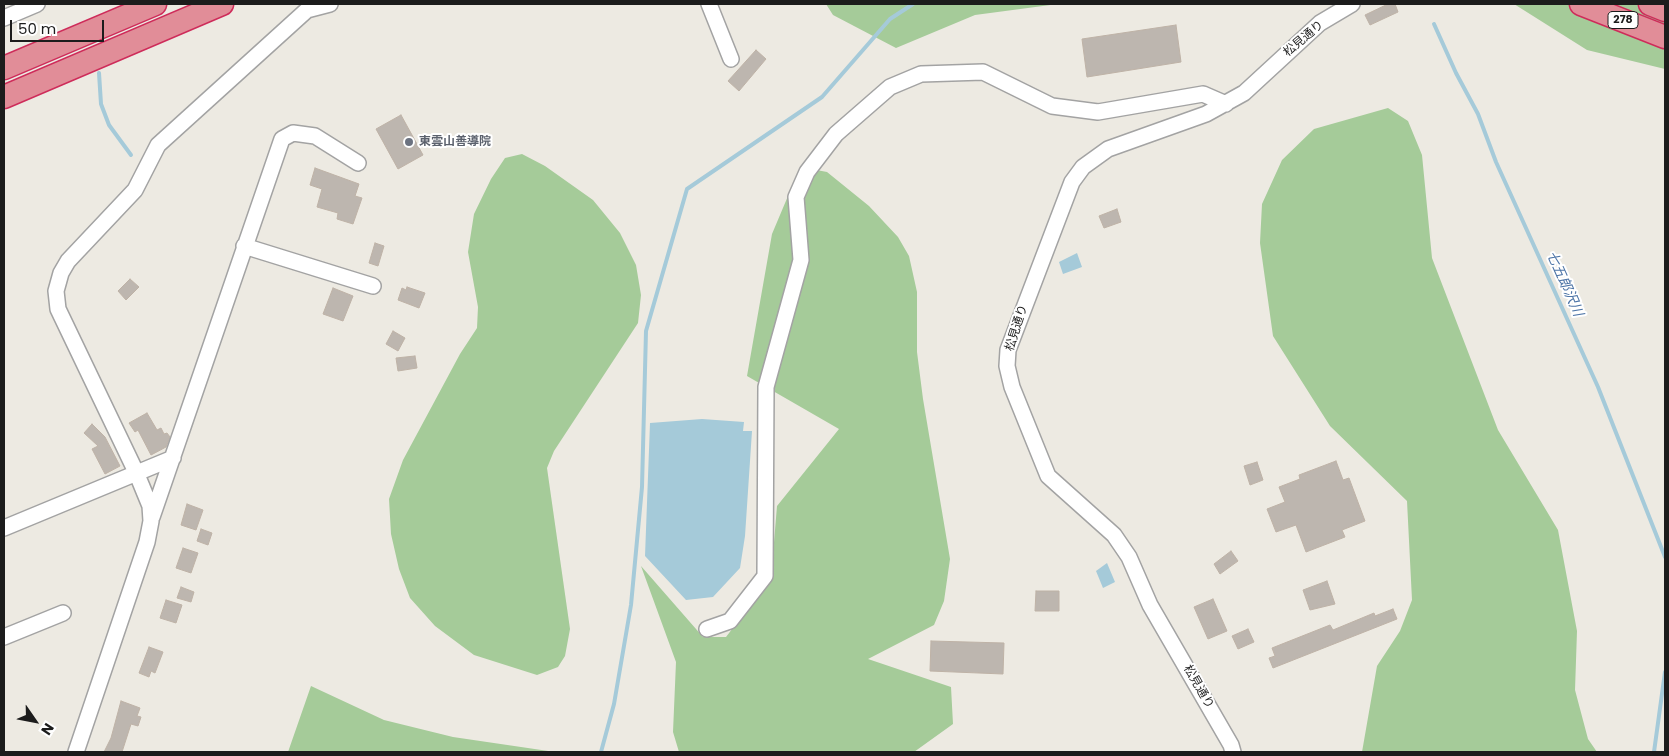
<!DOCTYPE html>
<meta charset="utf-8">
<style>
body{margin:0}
#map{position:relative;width:1669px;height:756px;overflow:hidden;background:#edeae2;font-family:Poppins,sans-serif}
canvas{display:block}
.frame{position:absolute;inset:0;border:5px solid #1c1c1c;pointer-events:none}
.north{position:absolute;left:10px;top:696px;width:50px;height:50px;-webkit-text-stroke:4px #fff;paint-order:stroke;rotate:123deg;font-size:14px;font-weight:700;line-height:20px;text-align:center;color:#1c1c1c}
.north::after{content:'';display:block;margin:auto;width:18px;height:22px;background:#1c1c1c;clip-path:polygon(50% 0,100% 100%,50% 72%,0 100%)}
.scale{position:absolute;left:10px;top:20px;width:94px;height:22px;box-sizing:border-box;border:2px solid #1c1c1c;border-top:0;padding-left:6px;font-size:15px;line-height:18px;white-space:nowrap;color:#1c1c1c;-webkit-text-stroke:4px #fff;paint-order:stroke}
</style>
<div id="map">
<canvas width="1669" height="756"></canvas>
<div class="frame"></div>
<div class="north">N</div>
<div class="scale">50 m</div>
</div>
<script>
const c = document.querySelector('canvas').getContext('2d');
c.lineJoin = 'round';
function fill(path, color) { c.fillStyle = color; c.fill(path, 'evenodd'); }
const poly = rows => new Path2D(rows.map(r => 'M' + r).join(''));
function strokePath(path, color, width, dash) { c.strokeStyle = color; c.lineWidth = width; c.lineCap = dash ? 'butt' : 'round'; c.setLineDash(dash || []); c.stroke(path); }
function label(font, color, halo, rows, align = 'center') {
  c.font = font + ' Poppins,"Noto Sans JP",sans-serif'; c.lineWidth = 4; c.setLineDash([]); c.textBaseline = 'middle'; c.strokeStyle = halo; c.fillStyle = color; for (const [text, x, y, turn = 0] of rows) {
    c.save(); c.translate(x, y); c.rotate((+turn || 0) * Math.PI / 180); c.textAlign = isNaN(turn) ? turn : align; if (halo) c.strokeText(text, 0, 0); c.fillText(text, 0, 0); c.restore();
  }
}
fill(poly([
 [826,4,1058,4,975,15,896,48,833,15],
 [1514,4,1665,4,1665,69,1587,50],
 [1388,108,1408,121,1422,155,1432,258,1498,430,1558,530,1577,631,1575,690,1588,739,1597,752,1362,752,1377,666,1400,631,1412,600,1407,501,1330,426,1273,336,1260,243,1262,204,1282,160,1314,129],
 [522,154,545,166,593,200,620,233,636,265,641,295,638,323,554,451,547,468,570,629,565,656,558,667,537,675,474,655,435,626,410,598,399,569,391,534,389,499,403,460,460,354,477,328,478,307,468,252,474,214,491,179,505,158],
 [806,168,827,172,869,206,898,237,909,256,917,292,917,352,923,399,950,559,944,601,934,625,868,659,951,687,953,724,914,752,679,752,673,732,676,662,641,566,703,637,726,637,771,578,777,506,839,429,747,376,772,234,796,177],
 [311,686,384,720,453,737,555,752,288,752]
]), '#a5cb99');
fill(poly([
 [1077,253,1082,267,1063,274,1059,262],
 [702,419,744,422,743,431,752,431,745,536,740,568,713,597,686,600,645,556,650,423],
 [1107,563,1115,582,1103,588,1096,571]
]), '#a5cad9');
strokePath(poly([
 [1434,24,1456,73,1478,114,1496,162,1598,387,1665,557],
 [99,73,101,104,109,125,131,155],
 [601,752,614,704,631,605,642,487,646,331,687,189,822,97,890,19,913,4],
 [1654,752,1665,672]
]), '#a5cad9', 4);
const building = poly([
 [1388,4,1395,4,1398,12,1370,25,1365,15,1388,4],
 [1176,25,1181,62,1087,77,1082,39,1176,25],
 [756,50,766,59,739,91,728,81,756,50],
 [401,115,423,155,398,169,376,129,401,115],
 [315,168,359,184,355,196,362,198,353,224,337,219,338,213,317,207,322,189,310,185,315,168],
 [1117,209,1121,222,1104,228,1099,216,1117,209],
 [375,243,384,246,378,266,369,263,375,243],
 [130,279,139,287,126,300,118,291,130,279],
 [407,287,425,293,419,308,398,300,402,288,406,290,407,287],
 [333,288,353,296,343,321,323,314,333,288],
 [393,331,405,338,398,351,386,344,393,331],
 [415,356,417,368,398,371,396,358,415,356],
 [147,413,157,430,161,428,164,434,167,433,170,437,166,447,151,455,138,430,135,432,129,423,147,413],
 [92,424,105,437,120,466,105,474,92,449,98,446,84,433,92,424],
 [1336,461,1343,480,1349,478,1365,521,1342,530,1345,537,1306,552,1296,525,1276,532,1267,509,1285,502,1279,487,1300,479,1299,475,1336,461],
 [1257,462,1263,480,1250,485,1244,466,1257,462],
 [187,504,203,510,196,530,181,525,187,504],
 [201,529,212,533,208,545,197,541,201,529],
 [183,548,198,553,191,573,176,568,183,548],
 [1231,551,1238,561,1220,574,1214,564,1231,551],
 [1327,581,1335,604,1310,610,1303,590,1327,581],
 [181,587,194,592,191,602,177,598,181,587],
 [1036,591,1059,591,1059,611,1035,611,1036,591],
 [1213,599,1227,631,1208,639,1194,607,1213,599],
 [166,600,182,605,176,623,160,618,166,600],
 [1393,609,1397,619,1273,668,1269,658,1275,656,1272,648,1330,625,1333,630,1374,613,1375,616,1393,609],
 [1248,629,1254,642,1238,649,1232,636,1248,629],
 [931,641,1004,643,1003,674,930,671,931,641],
 [149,647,163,652,155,673,151,671,149,677,139,673,149,647],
 [121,701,140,708,137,716,141,717,138,726,131,724,122,752,104,752,111,738,121,701]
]);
fill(building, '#bdb6af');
strokePath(building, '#beb2a6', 1);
const minor = poly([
 [709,4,731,59],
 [4,18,37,4],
 [244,246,373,286],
 [152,517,282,139,293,133,315,136,358,163],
 [4,528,173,458],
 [707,629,730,621,765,576,766,387,801,260,796,197,807,172,836,134,890,87,921,74,983,72,1052,106,1098,112,1203,94,1226,104],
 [4,637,63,613],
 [76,752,147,542,151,521,150,506,136,472,58,309,56,291,61,273,68,261,135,190,158,145,307,10,330,4],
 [1233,752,1231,745,1150,605,1129,557,1114,535,1048,476,1012,387,1007,366,1008,350,1072,182,1083,167,1108,149,1206,114,1244,93,1320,23,1352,4]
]);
const highway = poly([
 [1581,4,1665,37],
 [1650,4,1665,10],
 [4,68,155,4],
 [4,97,222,4]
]);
strokePath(minor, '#a3a3a3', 18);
strokePath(highway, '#ce2c5a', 25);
strokePath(minor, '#fff', 15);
strokePath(highway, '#e18d98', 22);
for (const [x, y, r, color] of [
 [409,142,5,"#6b7280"]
]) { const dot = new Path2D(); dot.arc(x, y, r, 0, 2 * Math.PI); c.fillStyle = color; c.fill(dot); strokePath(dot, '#fff', 2); }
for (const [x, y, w] of [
 [1623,20,30]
]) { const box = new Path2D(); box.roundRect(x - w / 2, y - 8.5, w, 17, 4); c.fillStyle = '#fff'; c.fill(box); strokePath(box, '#1c1c1c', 1); }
label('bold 11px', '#1c1c1c', null, [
 ["278",1623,20]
]);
label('12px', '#1c1c1c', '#fff', [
 ["松見通り",1304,39,-40],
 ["松見通り",1017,328,-72],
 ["松見通り",1198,687,60]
]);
label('bold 12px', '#5b616d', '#fff', [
 ["東雲山善導院",419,142]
], 'left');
label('italic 14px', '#4e75a7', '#fff', [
 ["七五郎沢川",1564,284,66]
]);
</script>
